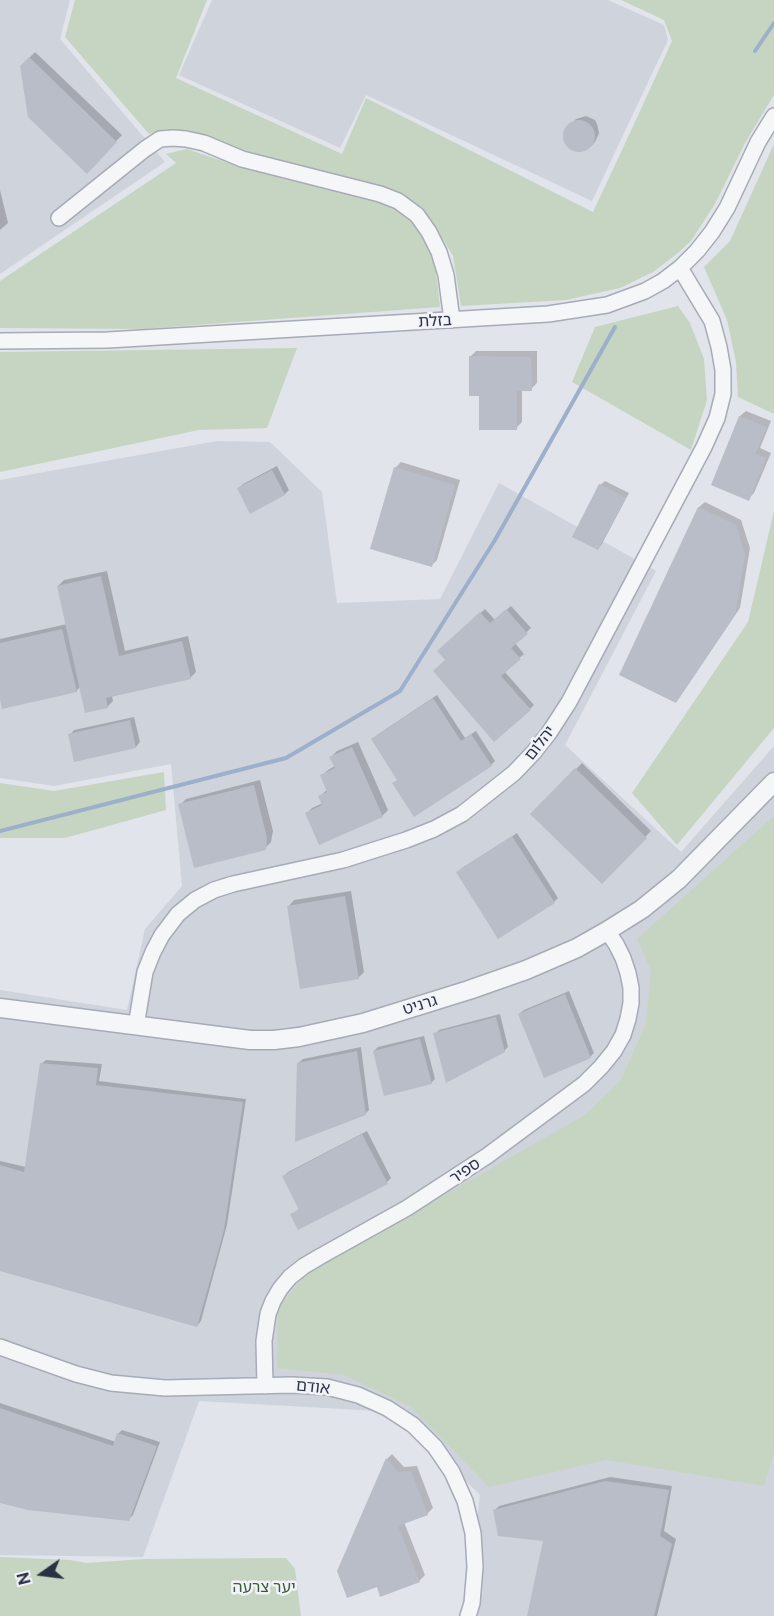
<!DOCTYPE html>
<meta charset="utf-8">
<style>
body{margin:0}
#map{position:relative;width:774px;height:1616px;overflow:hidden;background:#e1e4ea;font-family:"Public Sans",sans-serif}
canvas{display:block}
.north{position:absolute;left:12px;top:1544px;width:60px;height:60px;-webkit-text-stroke:4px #f1f3f8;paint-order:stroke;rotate:256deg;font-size:16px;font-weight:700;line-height:24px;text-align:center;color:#293143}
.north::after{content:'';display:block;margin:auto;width:21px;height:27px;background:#293143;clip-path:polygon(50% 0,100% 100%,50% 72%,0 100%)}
</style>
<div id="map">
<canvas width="774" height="1616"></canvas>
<div class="north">N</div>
</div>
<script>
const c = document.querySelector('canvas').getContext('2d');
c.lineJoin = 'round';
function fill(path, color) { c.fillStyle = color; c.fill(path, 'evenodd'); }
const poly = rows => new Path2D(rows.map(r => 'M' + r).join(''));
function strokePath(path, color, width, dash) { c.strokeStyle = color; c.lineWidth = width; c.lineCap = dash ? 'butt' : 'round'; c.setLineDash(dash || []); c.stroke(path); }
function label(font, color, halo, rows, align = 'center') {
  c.font = font + ' "Public Sans","Noto Sans Hebrew",sans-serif'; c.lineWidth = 5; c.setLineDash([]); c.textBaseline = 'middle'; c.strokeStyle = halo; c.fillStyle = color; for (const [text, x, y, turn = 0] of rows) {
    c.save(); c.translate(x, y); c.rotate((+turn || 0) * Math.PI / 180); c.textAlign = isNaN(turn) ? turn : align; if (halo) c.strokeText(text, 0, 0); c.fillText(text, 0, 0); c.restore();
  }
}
fill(poly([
 [0,0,70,0,60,39,165,162,0,274],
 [212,0,608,0,664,25,668,40,592,201,366,95,340,148,179,75],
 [217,441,270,442,322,492,337,603,440,599,499,483,656,571,565,745,681,852,774,746,774,1616,466,1616,480,1495,396,1412,199,1401,143,1557,0,1555,0,990,127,1010,145,929,182,886,171,764,54,786,0,778,0,480]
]), '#cfd3dc');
fill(poly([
 [75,0,207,0,176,78,342,154,366,98,593,212,635,122,672,41,664,20,621,0,774,0,774,95,745,143,715,204,691,241,678,253,653,272,620,288,566,300,461,306,453,256,443,239,417,204,399,194,250,154,209,138,166,129,149,134,65,37],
 [774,144,774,414,738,397,736,362,727,320,704,267,730,241],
 [187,149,249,170,393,206,411,222,425,240,435,264,440,307,142,329,0,328,0,281,176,163,166,154],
 [678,306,690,323,704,359,707,400,691,450,572,382,595,327],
 [297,348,267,428,199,430,0,472,0,352],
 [774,511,774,728,677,845,632,793,748,622],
 [164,772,166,810,65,838,0,838,0,783,54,791],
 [774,816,774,1453,764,1486,606,1460,489,1487,411,1407,344,1375,277,1368,278,1308,307,1273,585,1115,621,1080,646,1023,651,970,637,939],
 [0,1557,70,1560,86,1563,145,1559,286,1558,295,1569,301,1616,0,1616]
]), '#c6d5c2');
fill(poly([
 [35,52,122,135,87,171,21,66],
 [586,116,595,120,597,124,599,133,595,142,590,147,586,149,577,151,572,149,566,142,565,132,576,119],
 [0,190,8,223,0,230],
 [476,351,537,351,537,383,531,389,522,389,522,422,516,428,481,395,470,357],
 [746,411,771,421,760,448,771,453,754,493,748,499,713,485,740,416],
 [401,462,460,480,437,560,431,566,395,468],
 [277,466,289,490,285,494,251,512,238,489,243,484],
 [605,481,629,493,602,544,598,549,600,485],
 [705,502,741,520,750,548,740,608,681,695,621,674,699,507],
 [107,571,125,651,188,636,196,672,190,678,112,696,113,701,107,707,81,686,76,691,0,692,0,639,67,624,58,586,64,580],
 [511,606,531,628,515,643,524,654,504,671,534,705,530,709,447,660,443,647,485,609,495,620],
 [437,695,465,738,476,731,495,761,491,765,399,779,377,735],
 [134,717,140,742,136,747,70,735,74,730],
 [358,742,388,810,382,816,307,813,312,808,323,803,320,796,328,789,322,775,328,770,335,766,331,757,337,751],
 [582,763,651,831,602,882,532,814],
 [260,780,273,831,271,842,265,848,180,805,186,799],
 [517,833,558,898,554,902,458,872,462,868],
 [351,891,364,972,358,978,289,906,294,900],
 [569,991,594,1053,590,1057,519,1014,524,1010],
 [500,1014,508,1047,504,1051,435,1034,439,1030],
 [424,1036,435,1079,431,1083,374,1051,378,1047],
 [361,1047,369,1110,365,1114,298,1063,303,1059],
 [46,1060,102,1064,99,1081,246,1099,227,1225,201,1321,197,1326,0,1269,0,1161,26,1167,41,1064],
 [367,1131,391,1178,387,1182,292,1215,300,1208,283,1177,288,1172],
 [0,1403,116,1442,118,1434,122,1430,160,1442,133,1515,129,1519,0,1501],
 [392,1454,404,1467,417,1466,433,1508,427,1514,404,1522,425,1575,419,1581,377,1585,387,1459],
 [610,1477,672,1486,664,1531,676,1539,657,1616,529,1616,545,1540,495,1510,499,1506]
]), '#0003');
strokePath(poly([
 [755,51,774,23],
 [0,831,286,758,400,691,495,540,615,327]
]), '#9cafcb', 4);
fill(poly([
 [29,57,117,142,87,174,28,117,20,66],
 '563 136a16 16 0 1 1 32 0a16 16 0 1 1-32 0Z',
 [469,356,531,357,532,391,517,391,517,430,479,430,479,396,469,396],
 [739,416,767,427,755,454,766,458,749,501,711,485],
 [394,467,455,485,432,567,370,549],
 [272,470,285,495,250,514,237,488],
 [599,484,626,498,598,550,572,537],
 [698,507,736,525,745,555,735,615,676,703,619,675],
 [101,576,119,656,182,641,191,679,106,698,108,708,85,713,57,586],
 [506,609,528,634,511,648,521,659,501,676,531,710,494,742,433,671,445,660,437,651,480,612,490,623],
 [62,629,77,692,2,709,0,699,0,643],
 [433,698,461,741,471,734,492,766,414,817,392,783,397,780,371,739],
 [130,720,136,748,74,762,68,734],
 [352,747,383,817,319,845,305,813,322,805,318,796,327,792,320,775,335,768,329,757],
 [575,768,647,838,602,884,530,814],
 [254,785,267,838,266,850,194,868,178,804],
 [512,836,555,903,498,939,456,872],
 [345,896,359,979,300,989,287,906],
 [565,994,591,1058,544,1078,518,1014],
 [496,1017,505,1052,446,1083,433,1033],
 [420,1039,432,1084,384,1096,373,1051],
 [357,1051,366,1115,295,1142,297,1063],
 [40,1063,98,1068,96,1085,243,1102,224,1230,197,1327,0,1271,0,1165,24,1172],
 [362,1134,388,1184,298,1230,290,1214,299,1210,282,1176],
 [0,1408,113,1446,117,1433,157,1446,129,1521,28,1510,0,1503],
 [386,1458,398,1472,411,1471,428,1515,398,1526,420,1582,380,1597,377,1587,347,1598,337,1571],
 [605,1481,669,1490,660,1536,672,1544,654,1616,527,1616,543,1541,498,1536,493,1510]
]), '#b8bdc8');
const minor = poly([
 [59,218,145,149,160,139,173,138,186,139,204,143,242,159,380,194,398,201,417,215,429,232,439,252,446,275,452,320],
 [0,341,108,340,548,314,607,305,645,291,663,281,680,268,697,251,712,232,727,208,758,142,774,116],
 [136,1026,145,972,153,952,162,935,178,914,195,900,214,890,233,884,343,860,406,840,434,829,462,814,514,773,534,752,549,733,569,702,704,447,717,418,723,394,723,370,719,347,712,321,680,268],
 [0,1347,76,1374,111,1383,165,1388,292,1385,327,1387,358,1395,387,1408,413,1425,435,1447,452,1472,465,1501,473,1533,475,1567,472,1603,468,1616],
 [265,1386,264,1341,268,1314,273,1301,280,1289,290,1277,304,1266,321,1256,407,1208,487,1156,584,1084,601,1067,614,1051,623,1035,628,1019,631,1003,631,988,628,973,623,958,616,944,607,931]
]);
const tertiary = poly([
 [0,1008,250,1040,274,1040,299,1037,363,1023,469,990,526,970,577,948,607,931,642,909,679,879,774,782]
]);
strokePath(minor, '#a6abb5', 18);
strokePath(tertiary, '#a6abb5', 21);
strokePath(minor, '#f4f6f8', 15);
strokePath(tertiary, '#f4f6f8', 18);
label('16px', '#293143', '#f1f3f8', [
 ["בזלת",435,321,-3],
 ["יהלום",540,743,-52],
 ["גרניט",420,1005,-17],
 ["ספיר",465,1171,-34],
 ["אודם",313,1387,6]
]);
label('16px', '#3b5f36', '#f1f3f8', [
 ["יער צרעה",264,1587]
]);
</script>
